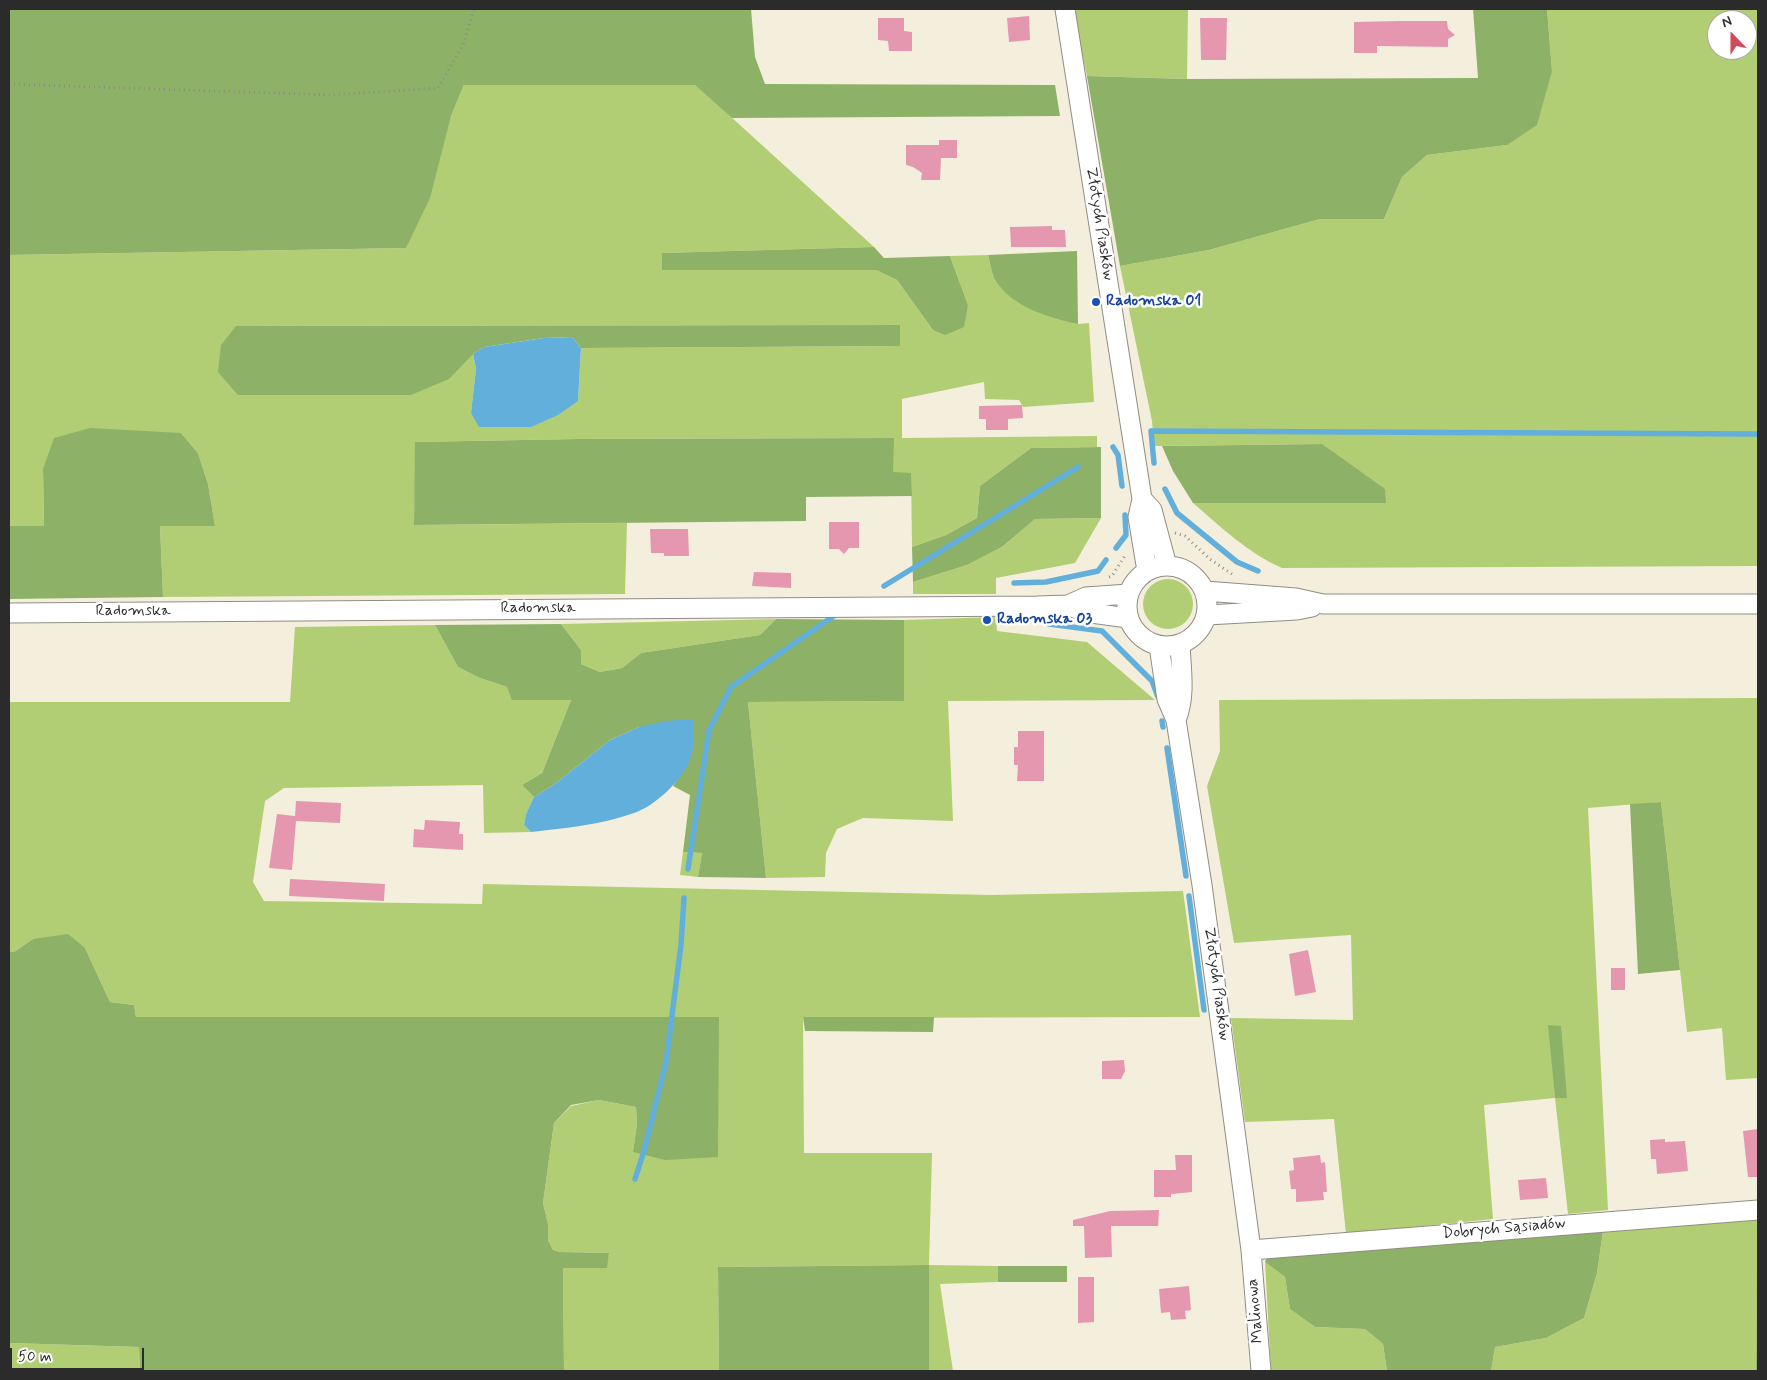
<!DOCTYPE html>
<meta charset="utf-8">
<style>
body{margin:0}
#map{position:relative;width:1767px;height:1380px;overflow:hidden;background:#f4efdd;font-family:Mynerve,sans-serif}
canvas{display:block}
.frame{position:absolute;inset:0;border:10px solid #2b2b2b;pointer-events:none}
.north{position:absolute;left:1707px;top:10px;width:50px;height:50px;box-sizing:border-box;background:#fff;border:1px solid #aaa;border-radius:50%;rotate:338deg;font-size:14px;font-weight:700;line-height:20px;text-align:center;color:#2b2b2b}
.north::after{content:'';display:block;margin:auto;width:18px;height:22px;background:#d1495b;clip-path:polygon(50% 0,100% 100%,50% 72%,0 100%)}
.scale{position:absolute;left:10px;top:1348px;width:134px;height:22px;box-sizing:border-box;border:2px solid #2b2b2b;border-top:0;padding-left:6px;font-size:15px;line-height:18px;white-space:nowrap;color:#2b2b2b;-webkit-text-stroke:4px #fff;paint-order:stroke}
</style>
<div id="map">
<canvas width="1767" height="1380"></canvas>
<div class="frame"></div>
<div class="north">N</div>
<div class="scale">50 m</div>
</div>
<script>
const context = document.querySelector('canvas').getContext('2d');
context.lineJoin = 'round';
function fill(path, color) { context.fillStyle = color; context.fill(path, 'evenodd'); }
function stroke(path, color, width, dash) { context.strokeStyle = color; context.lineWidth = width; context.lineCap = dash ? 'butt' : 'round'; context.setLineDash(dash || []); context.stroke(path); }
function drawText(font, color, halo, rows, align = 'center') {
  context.font = font + ' Mynerve,sans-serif'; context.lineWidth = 5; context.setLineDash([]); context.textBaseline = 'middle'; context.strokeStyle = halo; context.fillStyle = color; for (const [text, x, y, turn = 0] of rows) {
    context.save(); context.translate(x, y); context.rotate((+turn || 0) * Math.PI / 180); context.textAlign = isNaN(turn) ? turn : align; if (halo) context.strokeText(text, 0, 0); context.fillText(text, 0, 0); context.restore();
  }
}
fill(new Path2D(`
 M1077,9H1188L1187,79L1087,76L1075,22V12Z
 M1547,9H1758V566L1282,568C1248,553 1221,527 1193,503H1386L1322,444L1154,446L1152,421L1120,266L1209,250L1320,219H1384L1402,177L1427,155L1507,145L1552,71ZM1717,20H1747V50H1717Z
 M464,85H696L874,247L662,253V269L876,270L897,280L933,330L968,305L950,256L988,255L993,276L1078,324L1089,323L1094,402L1023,407L1019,400L985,399L984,382L902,399V438L1097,436V447L1031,448L980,486L977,518L946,535L912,547L911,473H893V438L578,439L416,442L414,525L627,523L625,594L163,597L160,526H215L208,484L198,453L181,433L43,469L44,526H9V255L406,248L451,116ZM900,325V346L581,348L578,401L471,413L476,369L473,354L236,326Z
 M1101,518L1075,563L996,578V594H913V582L967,565L1002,547L1035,519Z
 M1143 604a25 25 0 1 1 50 0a25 25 0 1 1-50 0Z
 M996,617L997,631L1087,642L1155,700L948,701L953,821L863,818L837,829L826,853L825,877L766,878L748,702L904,701V620Z
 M776,619L760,635L641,653L622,668L600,672L581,664V650L561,624Z
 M435,625L458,667L480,678L507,687L571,700L542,773L522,785L534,797L526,814L524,825L531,832L484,833L483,785L284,788L265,801L253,882L264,901L482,904L483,884L991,895L1183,891L1200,1017L803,1018L804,1153H932L929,1265L998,1266V1282L940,1284L953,1371H929V1265L718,1267L719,1371H564L563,1268H606L609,1253L560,1252L553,1250L548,1240V1224L543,1203L554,1123L571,1106L599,1100L636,1107L637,1124L633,1152L681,1017H136L134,1005L110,1002L85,948L33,939L14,952H9V702H290L295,627Z
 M1758,698V1078L1726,1080L1722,1028L1687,1032L1661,802L1588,808L1608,1210L1568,1214L1555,1098L1484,1105L1493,1219L1346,1234L1334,1119L1245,1122L1231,1018L1353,1020L1351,935L1234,943L1207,786L1220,751L1219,700ZM1549,1025L1567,1097V1098L1555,1097Z
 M683,852L702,853L698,877L680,875Z
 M1758,1218L1756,1371H1491L1495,1347L1546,1338L1584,1318L1597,1273L1603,1231Z
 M1265,1262L1285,1277L1290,1309L1315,1327L1365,1329L1383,1344L1387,1371H1271Z
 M9,1343L139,1347L140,1371H9Z`), '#b2ce74');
fill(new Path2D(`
 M9,9H751L755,57L765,84L1055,85L1060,116L732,118L695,85H464L451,116L430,198L406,248L9,255Z
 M1473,9H1547L1552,71L1537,125L1507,145L1427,155L1402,177L1384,219H1320L1209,250L1120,266L1087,76L1187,79L1478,78Z
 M874,247L884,258L950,256L968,305L964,327L945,335L933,330L897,280L876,270H662V253Z
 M1077,251L1078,324C1047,317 1011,307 994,278C991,271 990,262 988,255Z
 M900,325V346L581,348L572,337L544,338L484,347L473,354L449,379L411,395H238L218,372L221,345L236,326Z
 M90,428L181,433L198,453L208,484L215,526H160L163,597L9,599V526H44L43,469L54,438Z
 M894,438L893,472L911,473L912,496L806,497V521L414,525L415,442L578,439Z
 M1322,444L1385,489L1386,503H1193L1173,471L1162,446Z
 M1101,447V518L1035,519L1002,547L967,565L913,582L912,547L946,535L977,518L980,486L1031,448Z
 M776,619L904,620V701L748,702L766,878L698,877L702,853L683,852L690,795L673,786L689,761L639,727L610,740L555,784L534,797L522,785L542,773L571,700H512L507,687L480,678L458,667L435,625L561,624L581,650V664L600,672L622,668L641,653L760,635Z
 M1661,802L1680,970L1638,974L1630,804Z
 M68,934L85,948L110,1002L134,1005L136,1017H719L718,1157L665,1160L633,1152L637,1124L636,1107L599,1100L571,1105L554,1123L543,1203L548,1224V1240L553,1250L560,1252L609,1253L607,1268H563L564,1371H140L139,1347L9,1343V952H14L33,939Z
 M803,1017H934L933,1032L805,1031Z
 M1548,1025L1561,1026L1567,1098H1555Z
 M1603,1231L1597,1273L1584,1318L1546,1338L1495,1347L1491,1371H1387L1383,1344L1365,1329L1315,1327L1290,1309L1285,1277L1265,1262L1267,1257Z
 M929,1265V1371H719L718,1267Z
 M998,1266H1067V1282H998Z
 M1757,1270H1758V1371H1756Z`), '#8db166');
fill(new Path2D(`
 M572,337L581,348L578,401L558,415L531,427H479L471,413L476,369L473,354L484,347L544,338Z
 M693,719C694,733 695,749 689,762C680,782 655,806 634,813C601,825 565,828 531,832L524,825L526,814L534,797L555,784L610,740L639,727L665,721Z`), '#62afdb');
stroke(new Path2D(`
 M1113,447L1118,455L1122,486
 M1154,463L1151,431L1758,434
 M1165,489L1177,513L1237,562L1258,571
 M1116,548L1126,535L1125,515
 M1014,583L1046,582L1098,571L1106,560
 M884,586L1078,467
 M1011,619L1027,622
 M1049,624L1102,631L1152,681L1158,697
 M1162,721L1163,727
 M1167,748L1186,876
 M688,869L709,730L731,687L835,615
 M1189,896L1204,1010
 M635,1179L644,1151L666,1062L681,945L684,898`), '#62afdb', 5.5);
fill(new Path2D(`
 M1029,16L1030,40L1009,42L1007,18Z
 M878,18H904V31L912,32V51H889L888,41L878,40Z
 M1200,18H1227L1226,60H1201Z
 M1399,21H1447L1448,29L1455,35L1448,39V47L1377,46V53H1354V22Z
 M939,140H957V158H941L940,180H921L922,173L913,167L906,165V145H939Z
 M1052,226V230H1065L1066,247H1011L1010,227Z
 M1022,405L1023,418L1008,419V430H986V419H979V406Z
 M829,522H859V548H849L844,554L839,549H829Z
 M650,529H688L689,556H664V553H651Z
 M754,572L791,573V588L752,586Z
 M1018,731H1044V781H1017L1018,765H1014V747H1018Z
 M296,801L341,803L340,823L296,821L292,870L269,868L277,814L295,816Z
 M425,820L460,822L459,834H463V850L413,847L414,829L424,830Z
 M290,879L385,884L384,901L289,896Z
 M1308,950L1316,992L1295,996L1289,954Z
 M1611,968H1625V990H1611Z
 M1124,1060L1125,1071L1121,1079H1102V1061Z
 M1758,1129V1177H1748L1743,1131Z
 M1665,1139V1142L1685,1141L1688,1171L1657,1174L1656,1159H1651L1650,1140Z
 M1175,1155H1192V1192L1171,1194V1197H1154V1170H1176Z
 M1320,1155L1321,1163L1325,1162L1327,1192H1323L1324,1200L1296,1202V1189H1291L1289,1171L1294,1170L1293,1158Z
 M1546,1178L1548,1198L1520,1200L1518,1180Z
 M1159,1210L1158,1226H1111L1112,1257L1085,1258L1084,1226H1073V1220L1110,1211Z
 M1078,1277H1094V1322L1078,1323Z
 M1189,1286L1191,1310L1185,1311L1186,1319L1171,1320L1170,1312L1161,1313L1159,1289Z`), '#e697b0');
const minor = new Path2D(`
 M1065,9L1142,499L1138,517L1147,571
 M1142,499L1152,510L1167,566
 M1127 606a40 40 0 1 1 80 0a40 40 0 1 1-80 0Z
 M1205,591L1296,598L1323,604H1758
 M1068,605L1084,612L1128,618
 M9,613L1037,606L1068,605L1086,597L1129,594
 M1207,615L1297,610L1312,607
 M1159,646L1167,699L1176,720L1202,885L1251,1250L1261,1371
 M1176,720C1186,696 1181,669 1180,644
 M1251,1250L1758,1210`);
stroke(minor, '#908d84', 21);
stroke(new Path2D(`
 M9,84L330,95L438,88L463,45L474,9
 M1175,533L1185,536L1211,560L1232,574
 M1109,577L1112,576L1126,554`), '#908d84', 3, [1, 4]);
stroke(minor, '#fff', 19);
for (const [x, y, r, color] of [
 [1096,302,5,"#1a4fb4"],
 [987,620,5,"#1a4fb4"]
]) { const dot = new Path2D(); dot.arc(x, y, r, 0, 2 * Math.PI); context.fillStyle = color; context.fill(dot); stroke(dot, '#fff', 2); }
drawText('16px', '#2b2b2b', '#fff', [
 ["Złotych Piasków",1099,224,81],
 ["Radomska",538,609],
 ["Radomska",133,612],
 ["Złotych Piasków",1216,984,82],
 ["Dobrych Sąsiadów",1504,1229,-5],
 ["Malinowa",1256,1311,-95]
]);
drawText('bold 16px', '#164399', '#fff', [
 ["Radomska 01",1106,302],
 ["Radomska 03",997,620]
], 'left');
</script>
